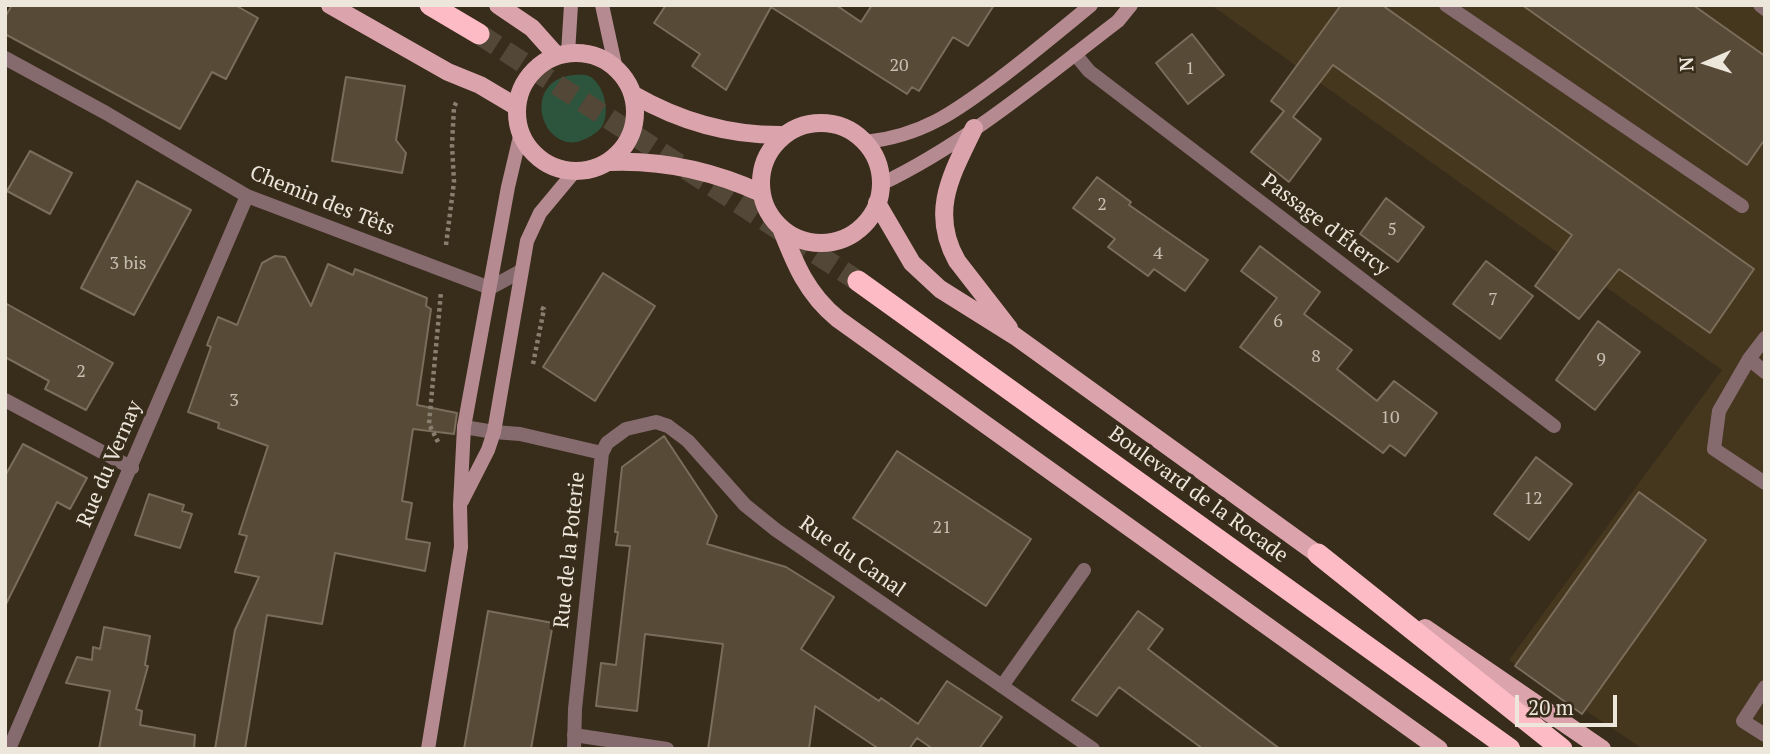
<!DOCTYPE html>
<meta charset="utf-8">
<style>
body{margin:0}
#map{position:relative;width:1770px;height:754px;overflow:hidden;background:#382c1b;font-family:"PT Serif",serif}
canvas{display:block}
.frame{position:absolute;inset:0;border:7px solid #ede6db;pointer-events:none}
.north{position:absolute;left:1672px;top:28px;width:70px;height:70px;-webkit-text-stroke:5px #382c1b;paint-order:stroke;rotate:267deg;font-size:19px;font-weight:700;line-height:28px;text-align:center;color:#ede6db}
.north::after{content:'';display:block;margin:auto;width:24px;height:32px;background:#ede6db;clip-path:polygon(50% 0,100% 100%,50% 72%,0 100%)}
.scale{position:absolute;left:1515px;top:695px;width:102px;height:32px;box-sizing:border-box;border:4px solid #ede6db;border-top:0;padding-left:9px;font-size:21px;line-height:24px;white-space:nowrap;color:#ede6db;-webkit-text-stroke:5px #382c1b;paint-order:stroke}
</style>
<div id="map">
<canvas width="1770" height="754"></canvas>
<div class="frame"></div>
<div class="north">N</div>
<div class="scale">20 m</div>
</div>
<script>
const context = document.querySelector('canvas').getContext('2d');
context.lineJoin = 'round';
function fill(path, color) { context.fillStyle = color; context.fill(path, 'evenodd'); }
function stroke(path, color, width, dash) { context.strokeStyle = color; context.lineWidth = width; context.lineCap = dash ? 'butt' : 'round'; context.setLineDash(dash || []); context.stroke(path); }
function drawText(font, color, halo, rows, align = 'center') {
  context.font = font + ' "PT Serif",serif'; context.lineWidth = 7; context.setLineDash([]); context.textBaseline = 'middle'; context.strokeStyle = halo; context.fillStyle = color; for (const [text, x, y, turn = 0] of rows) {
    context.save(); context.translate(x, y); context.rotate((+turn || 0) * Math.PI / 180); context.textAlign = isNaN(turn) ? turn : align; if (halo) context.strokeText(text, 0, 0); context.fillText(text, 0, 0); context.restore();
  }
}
fill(new Path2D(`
 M1211,5H1765V749H1643L1509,660L1722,370Z`), '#45361e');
fill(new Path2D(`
 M573,75C577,75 585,74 589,76C605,84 611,115 601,128C596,134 585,140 577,142C540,148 522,81 573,75Z`), '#2d543c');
const building = new Path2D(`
 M12,5H235L258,18L226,79L212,72L180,129L5,34V17Z
 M666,5H836L861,22L872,5H994L968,46L953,37L919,91L912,87L907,94L771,7L726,90L692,66L700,54L654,23Z
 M1341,5H1382L1754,269L1710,333L1619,269L1579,319L1535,286L1572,235L1333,65L1293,117L1321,139L1289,182L1251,152L1284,111L1271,101Z
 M1522,5H1693L1765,56V139L1747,165Z
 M1192,34L1224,75L1188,104L1156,63Z
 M346,77L405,86L396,140L406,153L402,173L332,161Z
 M30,151L72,173L50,214L7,191Z
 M1097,177L1131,202L1129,205L1208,260L1185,291L1154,269L1148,276L1108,247L1115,239L1073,208Z
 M137,181L191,210L134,315L81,288Z
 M1386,198L1424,227L1398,262L1360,234Z
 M1260,246L1320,292L1304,314L1352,350L1337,369L1377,401L1394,381L1437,413L1405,456L1390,445L1383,453L1240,347L1277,298L1241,271Z
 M275,256L285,257L311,306L328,264L353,275L355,269L427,298L426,306L431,309L417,405L457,413L454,434L413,429L402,501L412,503L406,539L430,543L425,571L335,553L322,624L267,615L245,749H215L235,630L259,577L235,572L247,536L239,534L268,446L218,428L219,423L188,412L211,347L207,345L218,317L237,325L262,263Z
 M1486,261L1533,296L1500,339L1453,304Z
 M603,273L655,306L595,401L543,367Z
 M5,303L113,363L86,410L45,389L49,381L5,357Z
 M1598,321L1640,352L1595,410L1556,380Z
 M664,436L717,516L707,544L786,567L834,597L801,649L879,701L881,698L918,724L947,681L1002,717L979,749H933L917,738L909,749H879L815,706L809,749H708L723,644L645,634L637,711L596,706L601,663L616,665L630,546L616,545L618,532H615L622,467Z
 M23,444L87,478L70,509L57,502L5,606V476Z
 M897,451L1031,539L986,606L853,518Z
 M1536,457L1572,484L1529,540L1494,514Z
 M1639,492L1706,540L1582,714L1515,666Z
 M149,494L184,505L182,511L192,514L180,548L135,535Z
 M488,611L553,623L531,749H464Z
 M1138,611L1163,629L1148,649L1280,749H1203L1119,687L1097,716L1072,700Z
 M104,627L150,636L145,665L148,666L136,709L142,711L140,725L195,735L194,749H99L110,691L66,683L77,657L92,660L93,647L100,649Z`);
fill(building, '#574b38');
stroke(building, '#7a6d5a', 2);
stroke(new Path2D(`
 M479,34L858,281`), '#534838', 21, [21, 10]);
stroke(new Path2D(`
 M446,245L454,182L452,145L454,107L457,101
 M533,364L544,309L539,307
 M438,442L429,424L441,292`), '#897f71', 4.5, [3.5, 3.5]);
stroke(new Path2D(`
 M1446,5L1742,206
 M1760,5L1765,9
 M1765,338L1749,359L1719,411L1714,449L1765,483
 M1749,359L1765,372
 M1002,686L1084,570
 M1765,687L1743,721L1765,735
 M574,735L667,749`), '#856a6e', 14);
stroke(new Path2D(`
 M1075,54L1089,71L1554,426
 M5,58L106,113L247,196L490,288L521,271
 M5,400L132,468
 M464,427L494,432L520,434L602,453
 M9,749L247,196
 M574,749L575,709L602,453L607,443L626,429L656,422L668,426L688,441L745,505L776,530L1093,749`), '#856a6e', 14);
stroke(new Path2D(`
 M602,5L616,69
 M568,53L571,5
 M865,142C924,136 957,110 1003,76C1033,53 1062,29 1091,5
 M881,184C967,143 1042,79 1118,21L1131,5
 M462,501L488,450L494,432L527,241L540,213L575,171
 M428,749L461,547L460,505L464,427L508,187L521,132`), '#b58b91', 14);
stroke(new Path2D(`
 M330,5L448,72L480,85L517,107
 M498,5L532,28L557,56
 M517 112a59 59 0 1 1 118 0a59 59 0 1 1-118 0Z
 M634,95C681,122 730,136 785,135
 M761 183a60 60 0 1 1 120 0a60 60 0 1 1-120 0Z
 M974,128C952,174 929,211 957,261L1009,328
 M610,162C663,160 713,171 761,193
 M877,203L912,263L940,289L1015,336L1327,561
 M781,228C795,264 807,294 838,319L1439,749
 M1425,628L1602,749`), '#dba4ac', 18);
stroke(new Path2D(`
 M430,5L479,34
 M858,281L1510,749
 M1318,554L1562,749`), '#fdbbc5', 21);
drawText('18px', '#c8bfb2', null, [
 ["20",899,66],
 ["1",1190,69],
 ["2",1102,205],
 ["5",1392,230],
 ["4",1158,254],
 ["3 bis",128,264],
 ["7",1493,300],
 ["6",1278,322],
 ["8",1316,357],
 ["9",1601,360],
 ["2",81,372],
 ["3",234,401],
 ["10",1390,418],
 ["12",1533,499],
 ["21",942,528]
]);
drawText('21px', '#ede6db', '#382c1b', [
 ["Chemin des Têts",322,201,22],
 ["Passage d'Étercy",1325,225,37],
 ["Rue du Vernay",110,464,-67],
 ["Boulevard de la Rocade",1198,495,36],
 ["Rue de la Poterie",570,550,-84],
 ["Rue du Canal",852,557,35]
]);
</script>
